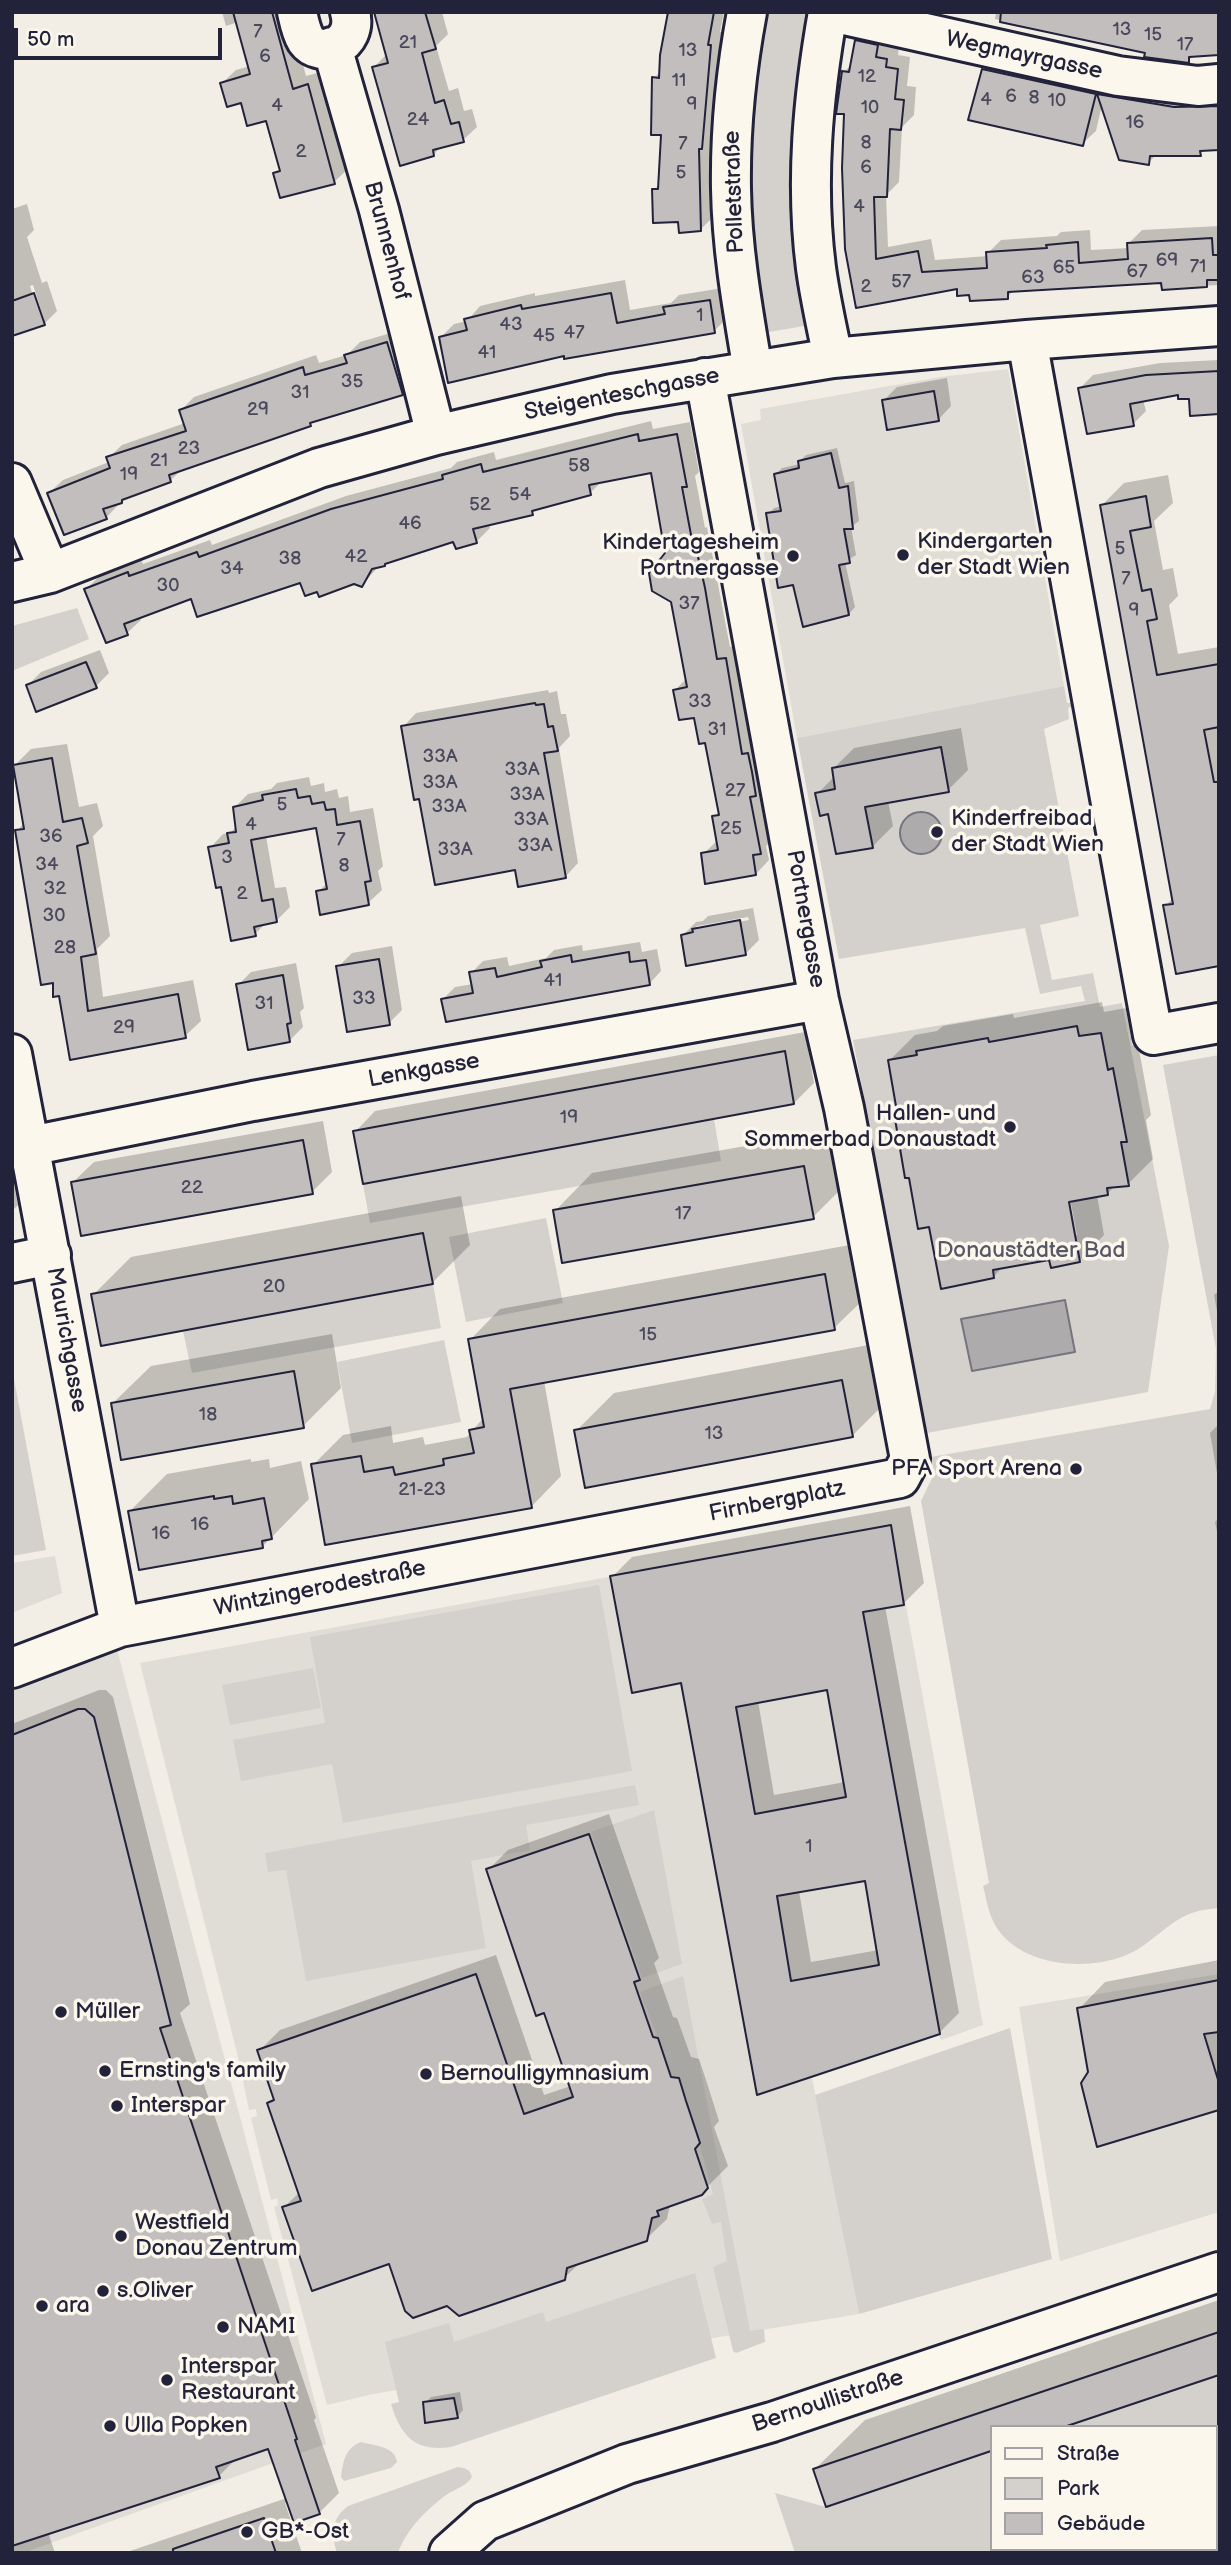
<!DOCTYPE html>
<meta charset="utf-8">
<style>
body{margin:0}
#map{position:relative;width:1231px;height:2565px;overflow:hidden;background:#f2eee5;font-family:"Balsamiq Sans",sans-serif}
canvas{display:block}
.frame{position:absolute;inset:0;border:14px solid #22223b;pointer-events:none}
.legend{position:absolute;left:990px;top:2425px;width:228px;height:126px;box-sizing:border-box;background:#fbf7ec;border:2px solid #a4a2a5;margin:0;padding:9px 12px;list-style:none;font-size:21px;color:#22223b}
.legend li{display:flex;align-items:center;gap:14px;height:35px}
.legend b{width:35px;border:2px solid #a4a2a5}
.scale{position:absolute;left:14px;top:28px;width:208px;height:32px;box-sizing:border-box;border:4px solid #22223b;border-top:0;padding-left:9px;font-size:21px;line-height:24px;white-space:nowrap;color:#22223b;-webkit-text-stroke:5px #fbf7ec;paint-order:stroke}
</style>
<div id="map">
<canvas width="1231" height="2565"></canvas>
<div class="frame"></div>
<ul class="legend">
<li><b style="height:9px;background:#fbf7ec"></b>Straße</li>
<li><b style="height:19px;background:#d4d1cc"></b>Park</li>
<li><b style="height:19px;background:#c2bebe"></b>Gebäude</li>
</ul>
<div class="scale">50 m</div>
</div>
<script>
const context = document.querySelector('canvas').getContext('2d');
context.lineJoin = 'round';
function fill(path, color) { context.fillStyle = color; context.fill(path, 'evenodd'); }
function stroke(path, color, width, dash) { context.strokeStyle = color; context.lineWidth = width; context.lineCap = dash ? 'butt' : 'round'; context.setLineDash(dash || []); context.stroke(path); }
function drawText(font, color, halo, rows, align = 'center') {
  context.font = font + ' "Balsamiq Sans",sans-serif'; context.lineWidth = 7; context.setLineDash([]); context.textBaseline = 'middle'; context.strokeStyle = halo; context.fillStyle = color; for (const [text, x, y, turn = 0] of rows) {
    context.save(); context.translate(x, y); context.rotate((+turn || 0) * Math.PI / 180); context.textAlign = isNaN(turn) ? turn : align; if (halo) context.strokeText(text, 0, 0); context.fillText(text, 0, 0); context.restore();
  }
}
fill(new Path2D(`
 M1008,369L1064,686L797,738L741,424L761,420L760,409L940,377Z
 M891,1524L983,2025L941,2040L939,2035L812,2078L859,2314L373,2394L327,2405L274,2207L278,2205L277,2198L271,2200L251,2118L257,2116L256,2109L249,2110L238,2057L140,1663L848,1533L850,1539L874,1535L873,1528Z
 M55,1556L62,1593L12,1613V1563Z
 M114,1638L326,2444L23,2553H12V1672Z
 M1219,1974V2212L1060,2261L1019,2007Z`), '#e0dcd6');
fill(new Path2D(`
 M756,12H818L816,324L757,334L742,134Z
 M77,608L89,639L12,671V626Z
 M1064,686L1067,703H1071V707L1068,708L1069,719L1044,729L1079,916L1040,925L1052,980L1093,973L1100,1007L1122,1003L1169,1246L1148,1392L927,1433L853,1040L1085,1001L1081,986L1040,994L1025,928L839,959L797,738Z
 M1219,1055V1908C1210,1909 1200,1910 1192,1913C1168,1921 1149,1947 1124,1956C1085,1971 1025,1966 999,1931C989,1918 987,1901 983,1886L989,1883L921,1501L934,1474L931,1457L1210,1409L1215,1392L1216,1349L1163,1065Z
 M714,1119L721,1161L370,1223L363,1184Z
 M546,1218L563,1303L466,1322L449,1237Z
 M433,1284L441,1328L192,1373L183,1331Z
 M444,1340L461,1422L352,1443L337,1362Z
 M12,1368L46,1550L12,1556Z
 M599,1585L632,1771L343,1823L332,1764L241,1781L233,1740L325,1723L310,1637Z
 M313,1668L321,1708L230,1725L222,1685Z
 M635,1785L639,1805L526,1825L530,1850L471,1861L486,1948L306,1981L286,1870L268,1872L265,1853Z
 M654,1810L682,1964L642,1978L591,1832Z
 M683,1976L750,2331L764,2329L765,2342L736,2353L733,2351L713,2267L727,2261L721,2222L712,2224L702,2199L713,2194L693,2120L683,2117L681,2109L687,2101L680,2078L672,2075L662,2077L659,2070L667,2061L640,1992Z
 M1010,2028L1052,2259L859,2314L815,2095Z
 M695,2273L716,2358L451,2447C415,2452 401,2436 391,2404L399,2402L385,2342L449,2323L454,2342L543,2312L546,2322Z
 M1219,2375V2553H1202L1201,2549H1215V2427H1064Z
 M361,2442C375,2446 395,2446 397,2462L391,2468L344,2481L341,2477C343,2462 345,2448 361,2442Z
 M991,2451V2549H1153L1154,2553H795L775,2493L826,2507Z
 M458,2467C465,2468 470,2469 472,2477C466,2486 458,2488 449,2493C428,2508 407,2528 398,2553H337C331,2533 331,2519 348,2506Z`), '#d4d1cc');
const water = new Path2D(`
 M900 833a21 21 0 1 1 42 0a21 21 0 1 1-42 0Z
 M1065,1300L1075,1352L972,1371L961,1319Z`);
fill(water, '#aeabad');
stroke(water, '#76747f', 2);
fill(new Path2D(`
 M222,12H289L306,76L321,72L348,169L334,182L275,173L281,168L267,119L242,101L222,83L236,70L250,66L238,22L226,26Z
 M376,12H442L448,34L436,46L449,91L458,88L464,111L472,109L477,127L463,140L442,146L433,155L374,67L387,54Z
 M669,12H724L720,32H723L715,134L712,137L714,216L700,230L680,220L654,190L660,184L662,133L654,78L661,71Z
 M996,12H1219L1194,55L1188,61L995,19Z
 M870,28L899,46L898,55L910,57L907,86L916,87L914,115L902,127L899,182L886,195L888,247L931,239L935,260L988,256V253L1001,240L1057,236L1061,232L1090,230L1091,250L1129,248V243L1142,230L1219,226V285L1163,288V281L1014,290L1007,297L971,293L959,287L858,306L844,72L852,64L857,41Z
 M997,56L1219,94V148L1205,149L1200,154H1157L1148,163L1102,105L1096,131L1082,144L984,70Z
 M27,204L34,230L27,237L42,283L47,281L57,311L44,324L12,335V209ZM33,285L44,319H40L30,286Z
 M625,280L630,310L671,303L679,295L723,288L727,318L714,331L441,337L454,324L467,321L480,306L535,293V296Z
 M401,330L416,380L402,393L315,420L310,424L183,468L170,481L118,502L119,504L106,518L49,493L63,480L109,462L108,458L122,445L185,423L181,410L194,397L316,355L319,363L347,355L360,342Z
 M1219,360V413L1179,393L1143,400L1146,411L1133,424L1080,388L1093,375L1160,363Z
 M947,378L951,406L938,420L884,400L897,387Z
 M651,421L653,429L690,422L699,472L695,476L705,528L707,527L730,647L739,645L773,839L766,846L769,860L756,874L703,854L718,840L714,817L720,811L706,741L695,716L675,690L687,678L652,471L603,480L590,493L537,508L532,513L489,524L490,528L476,542L455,540L379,566L362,585L354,582L318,589L301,580L192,597L139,616L141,620L127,633L107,641L86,589L100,576L141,560L143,564L210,540L212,545L346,496L451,468L457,462L494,452L496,460Z
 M837,448L845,483L854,481L859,521L851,527L856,555L845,562L855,607L849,614L795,583L768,514L774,508L782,506L776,474L782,468L800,464V461L806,455Z
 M1168,475L1173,503L1154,521L1163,570L1173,568L1178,596L1169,605L1178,654L1219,647V965L1165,906L1174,897L1102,505L1124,483Z
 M100,650L109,673L96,686L28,685L41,672Z
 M548,690L549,693L557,691L561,714H566L570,736L559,748L578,863L565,877L516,868L421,797L403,727L416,713Z
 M961,728L968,770L948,790L888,801L893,826L873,846L830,812L817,794L835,776L833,769L854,748Z
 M67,744L79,807L97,803L103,826L93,836L110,936L97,949L103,997L193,980L201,1021L185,1036L72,1058L60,994L54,981L17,831L24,823L15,765L31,749Z
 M309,777L311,786L324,783L325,792L337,789L339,798L348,796L350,812L373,808L383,866L378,871L382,890L368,903L318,892L328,882L317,826L266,836L275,888L286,887L290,907L276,921L267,922L255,934L223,885L210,848L223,834L230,833L237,826L235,807L248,794L271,789L277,783Z
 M753,908L759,940L745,954L683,935L696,922L703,921L708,916ZM748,917L749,920L692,931L697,926Z
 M640,942L642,952L657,949L661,971L650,983L443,999L455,987L473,984L471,973L483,961L507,957L509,966L546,958L554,950L582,945L583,951Z
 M392,946L402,1010L389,1023L338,967L352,953Z
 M296,963L304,1008L300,1012L303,1027L289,1041L238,985L251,972Z
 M1102,1002L1104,1012L1126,1008L1132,1045L1138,1044L1151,1115L1146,1120L1153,1159L1128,1184L1115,1186L1107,1194L1097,1195L1104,1235L1079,1261L1051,1258L1004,1266L993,1277L930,1225L899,1110L890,1060L915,1035L937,1031L943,1026L1013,1014L1014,1018ZM1069,1193L1077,1235H1073L1065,1194Z
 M805,1032L814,1083L794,1103L355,1132L375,1111Z
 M323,1121L332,1172L312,1192L73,1182L94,1162Z
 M842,1129L851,1179L813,1217L555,1211L592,1173Z
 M12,1174L18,1205L12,1211Z
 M461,1196L470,1245L432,1283L93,1295L131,1257Z
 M855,1244L865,1298L834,1328L544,1381L561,1476L531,1507L313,1465L343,1435L391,1426L393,1443L423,1437L425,1445L467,1437L484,1417L470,1340L500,1309Z
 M1219,1291V1322L1214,1295Z
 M332,1334L341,1388L303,1426L113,1403L151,1366Z
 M879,1343L890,1398L852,1436L576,1431L614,1393Z
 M1219,1424V1485L1210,1433Z
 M251,1459V1462L269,1459L270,1468L301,1461L309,1499L262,1547L130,1511L167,1474Z
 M910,1506L924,1583L904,1603L885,1606L959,2013L939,2033L759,2093L683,1681L612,1577L632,1557ZM829,1688L845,1782L774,1795L758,1701ZM866,1879L879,1950L811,1962L799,1891Z
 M1219,1518V1541L1215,1522Z
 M99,1690H106L113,1697L190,2004L180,2013L316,2418L314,2420L339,2493L319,2513L288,2502L285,2503L302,2553H124L287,2498L269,2447L238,2457L219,2476L48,2532L55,2553H12V1724Z
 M609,1814L659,1958L654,1963L673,2017L677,2018L691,2057L699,2059L706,2080L719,2121L714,2127L728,2166L701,2193L670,2204L667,2219L646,2239L581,2262L564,2278L390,2262L284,2207L300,2192L269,2103L275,2097L259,2051L280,2030L496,1955L544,2095L571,2086L545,2011L488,1870L508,1850Z
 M1219,1960V2108L1089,2072L1079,2009L1105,1982Z
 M1219,2300V2373L991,2427V2449L827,2505L815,2469L865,2420Z
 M460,2392L463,2410L457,2417L425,2403L431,2397Z
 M1219,2467V2553H1156L1155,2549H1215V2468Z`), '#0003');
const building = new Path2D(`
 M233,12H272L293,89L308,84L335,184L280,198L273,173L280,171L266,121L247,126L241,103L227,107L220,83L250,74Z
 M374,12H425L436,49L422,53L435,103L444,100L451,124L459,122L464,142L433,150L434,156L400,166L372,67L388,63Z
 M668,12H714L708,45H711L702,149H699L701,231L679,233L678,222L653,223L652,189H658L661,135H651L652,77L659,78L660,55Z
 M1001,12H1219V55L1189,57V63L1144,57L1145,53L1000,22Z
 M855,40L878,45L876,57L887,59L886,67L898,69L895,99L904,100L901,130L890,129L887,197H874L876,259L918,251L922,272L987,268L986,252L1047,248L1046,245L1078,242L1079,263L1128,259L1127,243L1212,238L1213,255H1219V280H1207V287L1162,290L1161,283L1008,292V299L970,301L969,295L957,296V289L856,308L845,249L842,168L844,114H836L842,71L849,72Z
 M982,69L1096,94L1083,146L968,120Z
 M1097,94L1174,107L1219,106V150L1200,151L1201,156H1150L1149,165L1119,160Z
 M34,293L45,325L12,336V301Z
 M611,293L617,323L665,314L663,307L710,300L715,333L564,359V356L448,383L439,337L467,330L464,319L521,305L522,309Z
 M387,342L403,395L310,423L311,426L169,475L171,482L122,500V503L103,509L107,519L64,535L47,493L110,468L106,457L186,431L179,410L303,367L305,375L347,363L344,355Z
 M1219,371V414L1190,416L1189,399H1178V395L1130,404L1134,426L1087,434L1078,388L1146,375Z
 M934,391L939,421L887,430L882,400Z
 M638,434L639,441L677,434L687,487H682L692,540L694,539L705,588L717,659L726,658L742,754L748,753L752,772L756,796L750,797L761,854L753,855L756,875L705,884L701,853L718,850L712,816L719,815L705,743L699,744L694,718L679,720L673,690L687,687L671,602L652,591L649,573L665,553L651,473L589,485L591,495L532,511L533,515L473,529L477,543L456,549L453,542L385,564V566L372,569L362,587L354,584L319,597L317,592L305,596L300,583L197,617L191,599L124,624L128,635L106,643L84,589L128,572L129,576L197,552L199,557L331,509L443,479L442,475L481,464L483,472Z
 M831,453L839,488L848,486L853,529H844L850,563L839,565L849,615L803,627L793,585L778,588L766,513L781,511L774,474L799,468L798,461Z
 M1146,496L1151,527L1130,531L1142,591L1151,589L1157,619L1147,621L1157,675L1219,664V727L1204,730L1214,782H1219V966L1176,974L1163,905L1173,904L1100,505Z
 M86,662L97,688L36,712L26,685Z
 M535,703L536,705L544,704L548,727L553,726L558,751L544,753L566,878L518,887L515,870L435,885L419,799L414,800L401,726Z
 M941,747L949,792L865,807L873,848L836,854L828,814L820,816L815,793L835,789L832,768Z
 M52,758L63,822L82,818L88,843L77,846L96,954L81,957L88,1011L178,994L186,1038L70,1060L59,996L53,997V983L41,985L15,830L24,829L13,765Z
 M296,789L298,798L310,796L312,804L324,802L326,810L335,809L337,825L360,821L371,881L365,882L369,905L320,915L316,891L327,889L316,828L251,840L262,901L273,899L277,922L254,927L256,936L231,941L221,887L216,888L208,847L229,843L227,833L236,832L233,807L263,800L262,795Z
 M740,920L746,955L686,966L681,935L693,932L692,929Z
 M629,952L630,962L646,960L650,985L446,1022L441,999L473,993L469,972L495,968L497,977L542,967L540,961L571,955L572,962Z
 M379,959L390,1025L347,1032L336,966Z
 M283,975L291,1023L287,1024L290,1042L248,1050L236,984Z
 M1077,1026L1079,1036L1101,1033L1108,1070L1113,1068L1127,1142H1121L1129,1186L1107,1188L1108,1195L1069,1202L1080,1262L1051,1268L1049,1260L993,1270L994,1278L941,1289L929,1227L918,1229L909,1178H905L894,1113L897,1112L888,1060L917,1055L916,1051L988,1038L989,1042Z
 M785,1051L794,1104L363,1184L353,1131Z
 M303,1140L313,1194L81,1236L71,1182Z
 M804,1166L814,1219L562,1263L553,1210Z
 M423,1233L433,1284L101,1346L91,1294Z
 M825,1274L835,1330L510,1389L532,1508L325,1545L311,1464L361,1456L364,1472L393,1467L395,1475L444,1465L443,1459L474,1453L469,1430L484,1427L468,1339Z
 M294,1371L304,1428L121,1460L111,1403Z
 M842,1380L853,1437L585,1488L574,1430Z
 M214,1496V1499L232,1496L233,1504L264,1498L272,1539L262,1541L263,1548L139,1570L128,1511Z
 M891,1525L904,1605L863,1612L940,2034L757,2095L681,1683L632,1693L610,1576ZM827,1690L846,1797L755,1814L736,1707ZM865,1881L879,1965L791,1981L777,1896Z
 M78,1709H85L94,1717L171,2025L160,2028L297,2439L295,2440L320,2514L294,2523L268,2449L216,2467L220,2478L12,2546V1735Z
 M589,1834L640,1980L634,1982L653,2037L658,2038L671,2077L679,2078L686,2101L700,2143L695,2149L708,2188L702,2195L657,2211L659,2216L652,2218L647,2241L567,2268L565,2280L459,2316L447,2306L413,2318L405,2311L389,2264L312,2291L282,2207L301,2201L267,2103L274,2100L257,2050L476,1974L524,2114L573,2097L544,2013L536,2016L486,1869Z
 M1219,1980V2032L1204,2034L1219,2083V2110L1097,2147L1081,2083L1088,2072L1077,2008Z
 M1219,2332V2375L1064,2427H991V2451L826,2507L813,2469Z
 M454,2398L458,2418L425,2423L423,2402Z
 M264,2518L276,2553H173V2549Z`);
fill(building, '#c2bebe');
stroke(building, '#22223b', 2);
const minor = new Path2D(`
 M297,12C299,21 301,32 306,40C320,60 359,45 350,12
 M747,12C736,71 730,130 731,189C732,250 743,311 753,371
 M828,12C813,97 805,182 816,268C820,298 827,328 833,358
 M831,12L1118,76L1198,86L1219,84
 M332,47L379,210L436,435
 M1027,340L1153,1035L1219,1023
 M12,483L50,573
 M12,582L50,573L319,468L436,435L612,394L833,358L1027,340L1219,326
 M12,1054L120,1627
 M30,1146L253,1101L819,1000
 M12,1263L51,1255
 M12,1668L120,1627L900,1478L910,1459L844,1108L819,1000L705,378
 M449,2553L485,2521L627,2464L772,2422L1219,2272`);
stroke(minor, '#22223b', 44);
stroke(minor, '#fbf7ec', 38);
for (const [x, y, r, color] of [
 [903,555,7,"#22223b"],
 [793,556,7,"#22223b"],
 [937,832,7,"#22223b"],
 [1010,1127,7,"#22223b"],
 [1076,1469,7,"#22223b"],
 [61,2012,7,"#22223b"],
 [105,2071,7,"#22223b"],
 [426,2074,7,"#22223b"],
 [117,2106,7,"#22223b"],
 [121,2236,7,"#22223b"],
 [103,2291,7,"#22223b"],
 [42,2306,7,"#22223b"],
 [223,2327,7,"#22223b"],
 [167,2380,7,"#22223b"],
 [110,2426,7,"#22223b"],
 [247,2532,7,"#22223b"]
]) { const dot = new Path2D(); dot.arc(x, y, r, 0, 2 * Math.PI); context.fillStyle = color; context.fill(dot); stroke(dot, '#fbf7ec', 2.5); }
drawText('19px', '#4a495c', null, [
 ["13",1122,30],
 ["7",258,32],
 ["15",1153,35],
 ["21",408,43],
 ["17",1185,45],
 ["13",688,51],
 ["6",265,57],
 ["12",867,77],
 ["11",679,81],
 ["6",1011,97],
 ["8",1034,98],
 ["4",986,100],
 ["10",1057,101],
 ["9",692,105],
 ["4",277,106],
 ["10",870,108],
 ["24",418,120],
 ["16",1135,123],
 ["8",866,143],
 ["7",683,144],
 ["2",301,152],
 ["6",866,168],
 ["5",681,173],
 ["4",859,207],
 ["69",1167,261],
 ["71",1198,267],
 ["65",1064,268],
 ["67",1137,272],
 ["63",1033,278],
 ["57",901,282],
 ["2",866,287],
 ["1",700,316],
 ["43",511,325],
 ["47",574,333],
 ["45",544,336],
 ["41",487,353],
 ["35",352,382],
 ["31",300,393],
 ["29",258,410],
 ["23",189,449],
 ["21",159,461],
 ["58",579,466],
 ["19",129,475],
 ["54",520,495],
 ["52",480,505],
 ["46",410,524],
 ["5",1120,549],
 ["42",356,557],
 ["38",290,559],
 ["34",232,569],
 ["7",1126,579],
 ["30",168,586],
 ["37",689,604],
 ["9",1134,611],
 ["33",700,702],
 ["31",717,730],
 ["33A",440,757],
 ["33A",522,770],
 ["33A",440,783],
 ["27",735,791],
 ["33A",527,795],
 ["5",282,805],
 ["33A",449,807],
 ["33A",531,820],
 ["4",251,825],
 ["25",731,829],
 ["36",51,837],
 ["7",341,840],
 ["33A",535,846],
 ["33A",455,850],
 ["3",227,858],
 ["34",47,865],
 ["8",344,866],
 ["32",55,889],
 ["2",242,894],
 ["30",54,916],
 ["28",65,948],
 ["41",553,981],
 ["33",364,999],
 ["31",264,1004],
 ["29",124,1028],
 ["19",569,1118],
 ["22",192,1188],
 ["17",683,1214],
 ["20",274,1287],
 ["15",648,1335],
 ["18",208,1415],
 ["13",714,1434],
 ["21-23",422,1490],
 ["16",200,1525],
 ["16",161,1534],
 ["1",809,1847]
]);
drawText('23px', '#22223b', '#fbf7ec', [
 ["Wegmayrgasse",1024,56,12],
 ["Polletstraße",735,192,-92],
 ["Brunnenhof",386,241,75],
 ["Steigenteschgasse",622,395,-11],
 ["Portnergasse",805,919,80],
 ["Lenkgasse",424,1071,-10],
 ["Maurichgasse",66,1340,80],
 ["Firnbergplatz",777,1502,-11],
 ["Wintzingerodestraße",320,1589,-11],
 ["Bernoullistraße",828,2402,-18]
]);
drawText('23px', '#22223b', '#fbf7ec', [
 ["Kindergarten",917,542],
 ["der Stadt Wien",917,568],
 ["Kindertagesheim",779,543,"right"],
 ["Portnergasse",779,569,"right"],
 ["Kinderfreibad",951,819],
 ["der Stadt Wien",951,845],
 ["Hallen- und",996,1114,"right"],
 ["Sommerbad Donaustadt",996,1140,"right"],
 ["PFA Sport Arena",1062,1469,"right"],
 ["Müller",75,2012],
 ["Ernsting's family",119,2071],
 ["Bernoulligymnasium",440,2074],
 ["Interspar",131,2106],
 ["Westfield",135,2223],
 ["Donau Zentrum",135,2249],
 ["s.Oliver",117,2291],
 ["ara",56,2306],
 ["NAMI",237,2327],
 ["Interspar",181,2367],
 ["Restaurant",181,2393],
 ["Ulla Popken",124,2426],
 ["GB*-Ost",261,2532]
], 'left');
drawText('23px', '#575766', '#fbf7ec', [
 ["Donaustädter Bad",1031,1251]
]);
</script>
